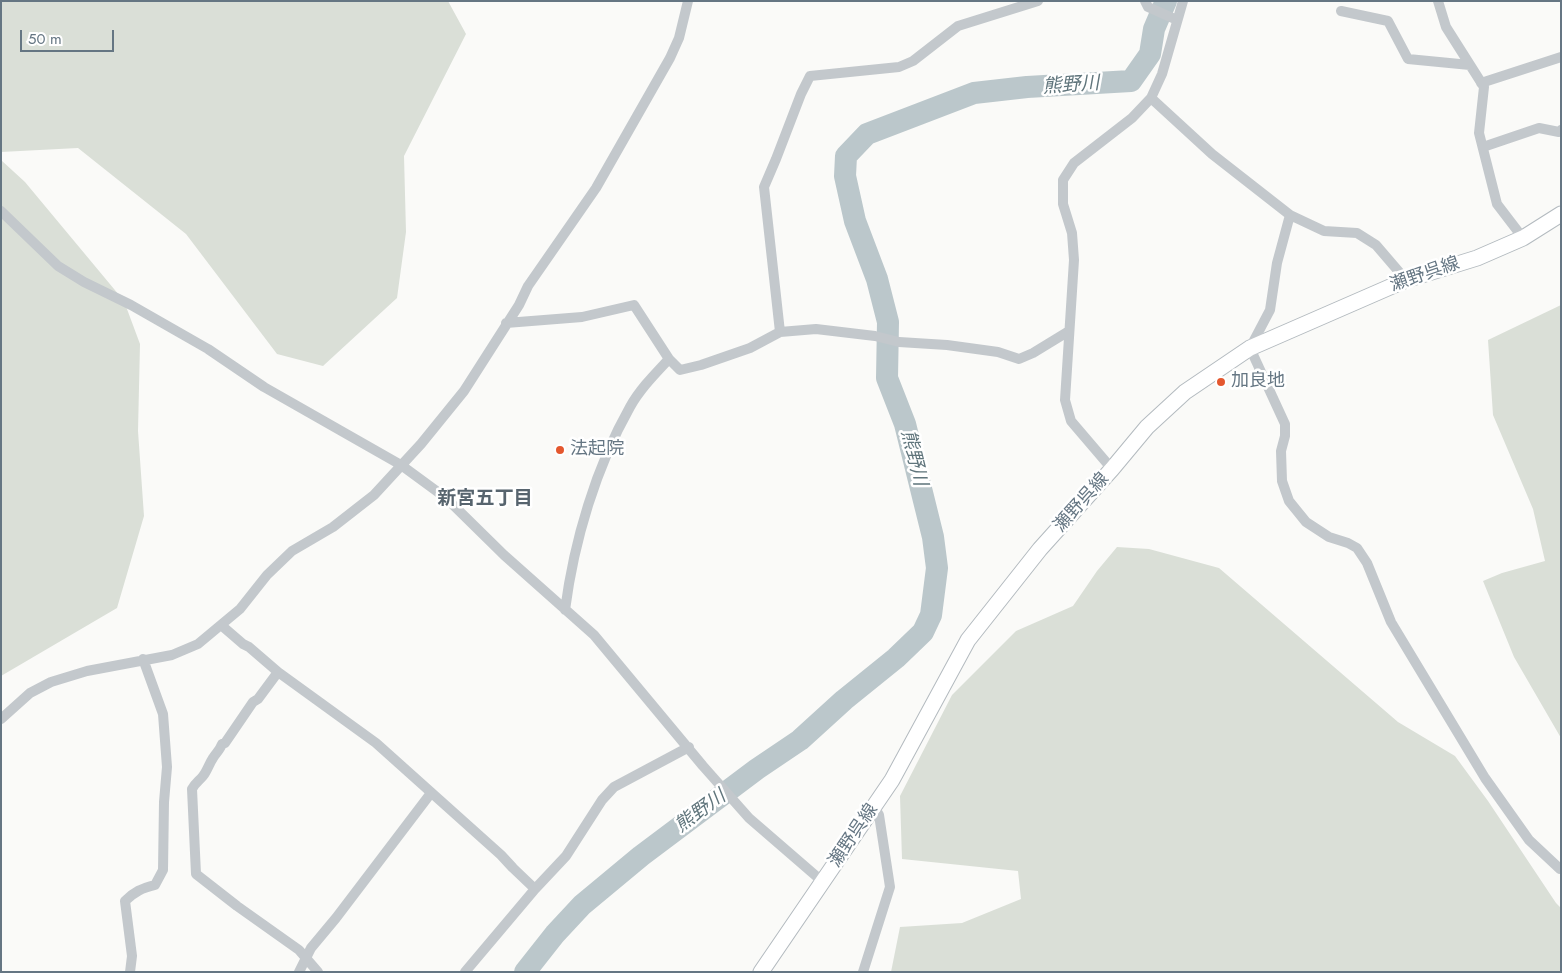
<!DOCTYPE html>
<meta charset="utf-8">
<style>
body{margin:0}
#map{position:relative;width:1562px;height:973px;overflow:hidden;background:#fafaf8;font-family:Jost,sans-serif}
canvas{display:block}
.frame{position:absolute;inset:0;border:2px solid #657683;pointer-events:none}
.scale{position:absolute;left:20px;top:30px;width:94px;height:22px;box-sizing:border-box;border:2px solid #657683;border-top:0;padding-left:6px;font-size:15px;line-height:18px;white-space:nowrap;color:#657683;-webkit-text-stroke:4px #fff;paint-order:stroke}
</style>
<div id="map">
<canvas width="1562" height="973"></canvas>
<div class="frame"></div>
<div class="scale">50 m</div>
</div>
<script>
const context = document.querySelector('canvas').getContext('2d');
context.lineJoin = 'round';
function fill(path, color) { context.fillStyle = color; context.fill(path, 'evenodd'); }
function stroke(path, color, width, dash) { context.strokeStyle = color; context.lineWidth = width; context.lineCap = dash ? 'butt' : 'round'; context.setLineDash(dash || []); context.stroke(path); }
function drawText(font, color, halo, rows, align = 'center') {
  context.font = font + ' Jost,"Noto Sans JP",sans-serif'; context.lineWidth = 5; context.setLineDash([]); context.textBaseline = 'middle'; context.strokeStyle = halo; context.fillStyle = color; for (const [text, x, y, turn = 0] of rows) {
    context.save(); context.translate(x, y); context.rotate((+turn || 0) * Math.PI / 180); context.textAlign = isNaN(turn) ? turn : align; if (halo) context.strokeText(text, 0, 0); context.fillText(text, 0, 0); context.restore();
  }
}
fill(new Path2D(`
 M1,1H448L466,34L404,156L406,232L397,298L323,366L277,354L186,234L78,148L1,152Z
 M1,160L25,182L124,301L140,344L138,431L144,516L117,608L1,676Z
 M1561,305V738L1514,657L1483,581L1502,573L1545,561L1533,509L1493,415L1488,340Z
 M1117,547L1149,549L1219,568L1398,722L1455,756L1488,801L1556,903L1561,908V972H891L900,927L962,923L1021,899L1018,871L902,859L900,796L952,695L1016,631L1073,606L1097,571Z`), '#dadfd7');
stroke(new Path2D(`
 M525,972L555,934L582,905L641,856L757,769L800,740L844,700L896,658L923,632L931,615L937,568L933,537L905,424L887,378L888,322L877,279L855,221L845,176L846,156L867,134L974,93L1027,87L1131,81L1150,54L1154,29L1166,1`), '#bbc7cb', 22);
const secondary = new Path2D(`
 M761,972L892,780L968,640L1040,549L1112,469L1147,427L1185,392L1250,348L1406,280L1477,258L1523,238L1561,214`);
stroke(secondary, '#b3babf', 17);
stroke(new Path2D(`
 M1145,1L1148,7L1177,20
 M1438,1L1446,27L1484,87L1479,133L1497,204L1523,238
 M1341,11L1388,21L1408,59L1470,65
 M1481,83L1561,57
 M1151,98L1212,154L1290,215L1324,231L1357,233L1376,245L1406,280
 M1483,147L1539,128L1559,132L1561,130
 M1,211L58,266L84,282L131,305L208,349L264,387L401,465L446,498L504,555L594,635L703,766L749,818L823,882
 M1290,215L1277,263L1270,310L1250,348L1285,424V436L1281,451L1282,481L1289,501L1306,522L1329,537L1348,543L1357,548L1367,563L1391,622L1485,778L1529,840L1560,869
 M506,323L582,317L634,305L669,359L680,370L701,365L750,348L780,332L816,329L875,336L899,342L947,345L998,352L1019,359L1033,353L1069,331
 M780,332L764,187L776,159L801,94L810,76L899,67L913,61L958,26L1038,1
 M1112,469L1071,421L1065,400L1074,260L1072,233L1063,204V180L1074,163L1132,118L1151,98L1162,74L1183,1
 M565,610C574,541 596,467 630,407C640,389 655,374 669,359
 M221,625L243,644L249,647L278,672L376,743L501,855L513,868L535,889
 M278,672L258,699L253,702L225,743L222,744C220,750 216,753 213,758C209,764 207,771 203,776C199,781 195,783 192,789L196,874L237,906L299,950L318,972
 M1,719L30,693L51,682L87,671L172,655L198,644L240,609L267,575L292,551L333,527L374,495L421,444L464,391L519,305L528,286L596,188L670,58L679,38L688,1
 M130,972L132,956L125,901C134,892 142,888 155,885L163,870L164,802L167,767L163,714L143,659
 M299,972L311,948L336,918L431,793
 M465,972L535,889L566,856L602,800L614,787L689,747
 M863,972L890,887L879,815L874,807`), '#c3c8cc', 10);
stroke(secondary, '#fff', 15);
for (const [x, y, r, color] of [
 [1221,382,5,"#e4572e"],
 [560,450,5,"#e4572e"]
]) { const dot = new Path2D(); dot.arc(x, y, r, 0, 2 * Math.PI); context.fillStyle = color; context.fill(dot); stroke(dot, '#fff', 2); }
drawText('18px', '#657683', '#fff', [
 ["瀬野呉線",1425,275,-19],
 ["瀬野呉線",1082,503,-48],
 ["瀬野呉線",854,836,-56]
]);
drawText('18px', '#657683', '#fff', [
 ["加良地",1231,382],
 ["法起院",570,450]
], 'left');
drawText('italic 19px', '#60757c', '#fff', [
 ["熊野川",1071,86,-4],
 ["熊野川",913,458,76],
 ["熊野川",701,812,-36]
]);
drawText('bold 19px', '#57646e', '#fff', [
 ["新宮五丁目",485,499]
]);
</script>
